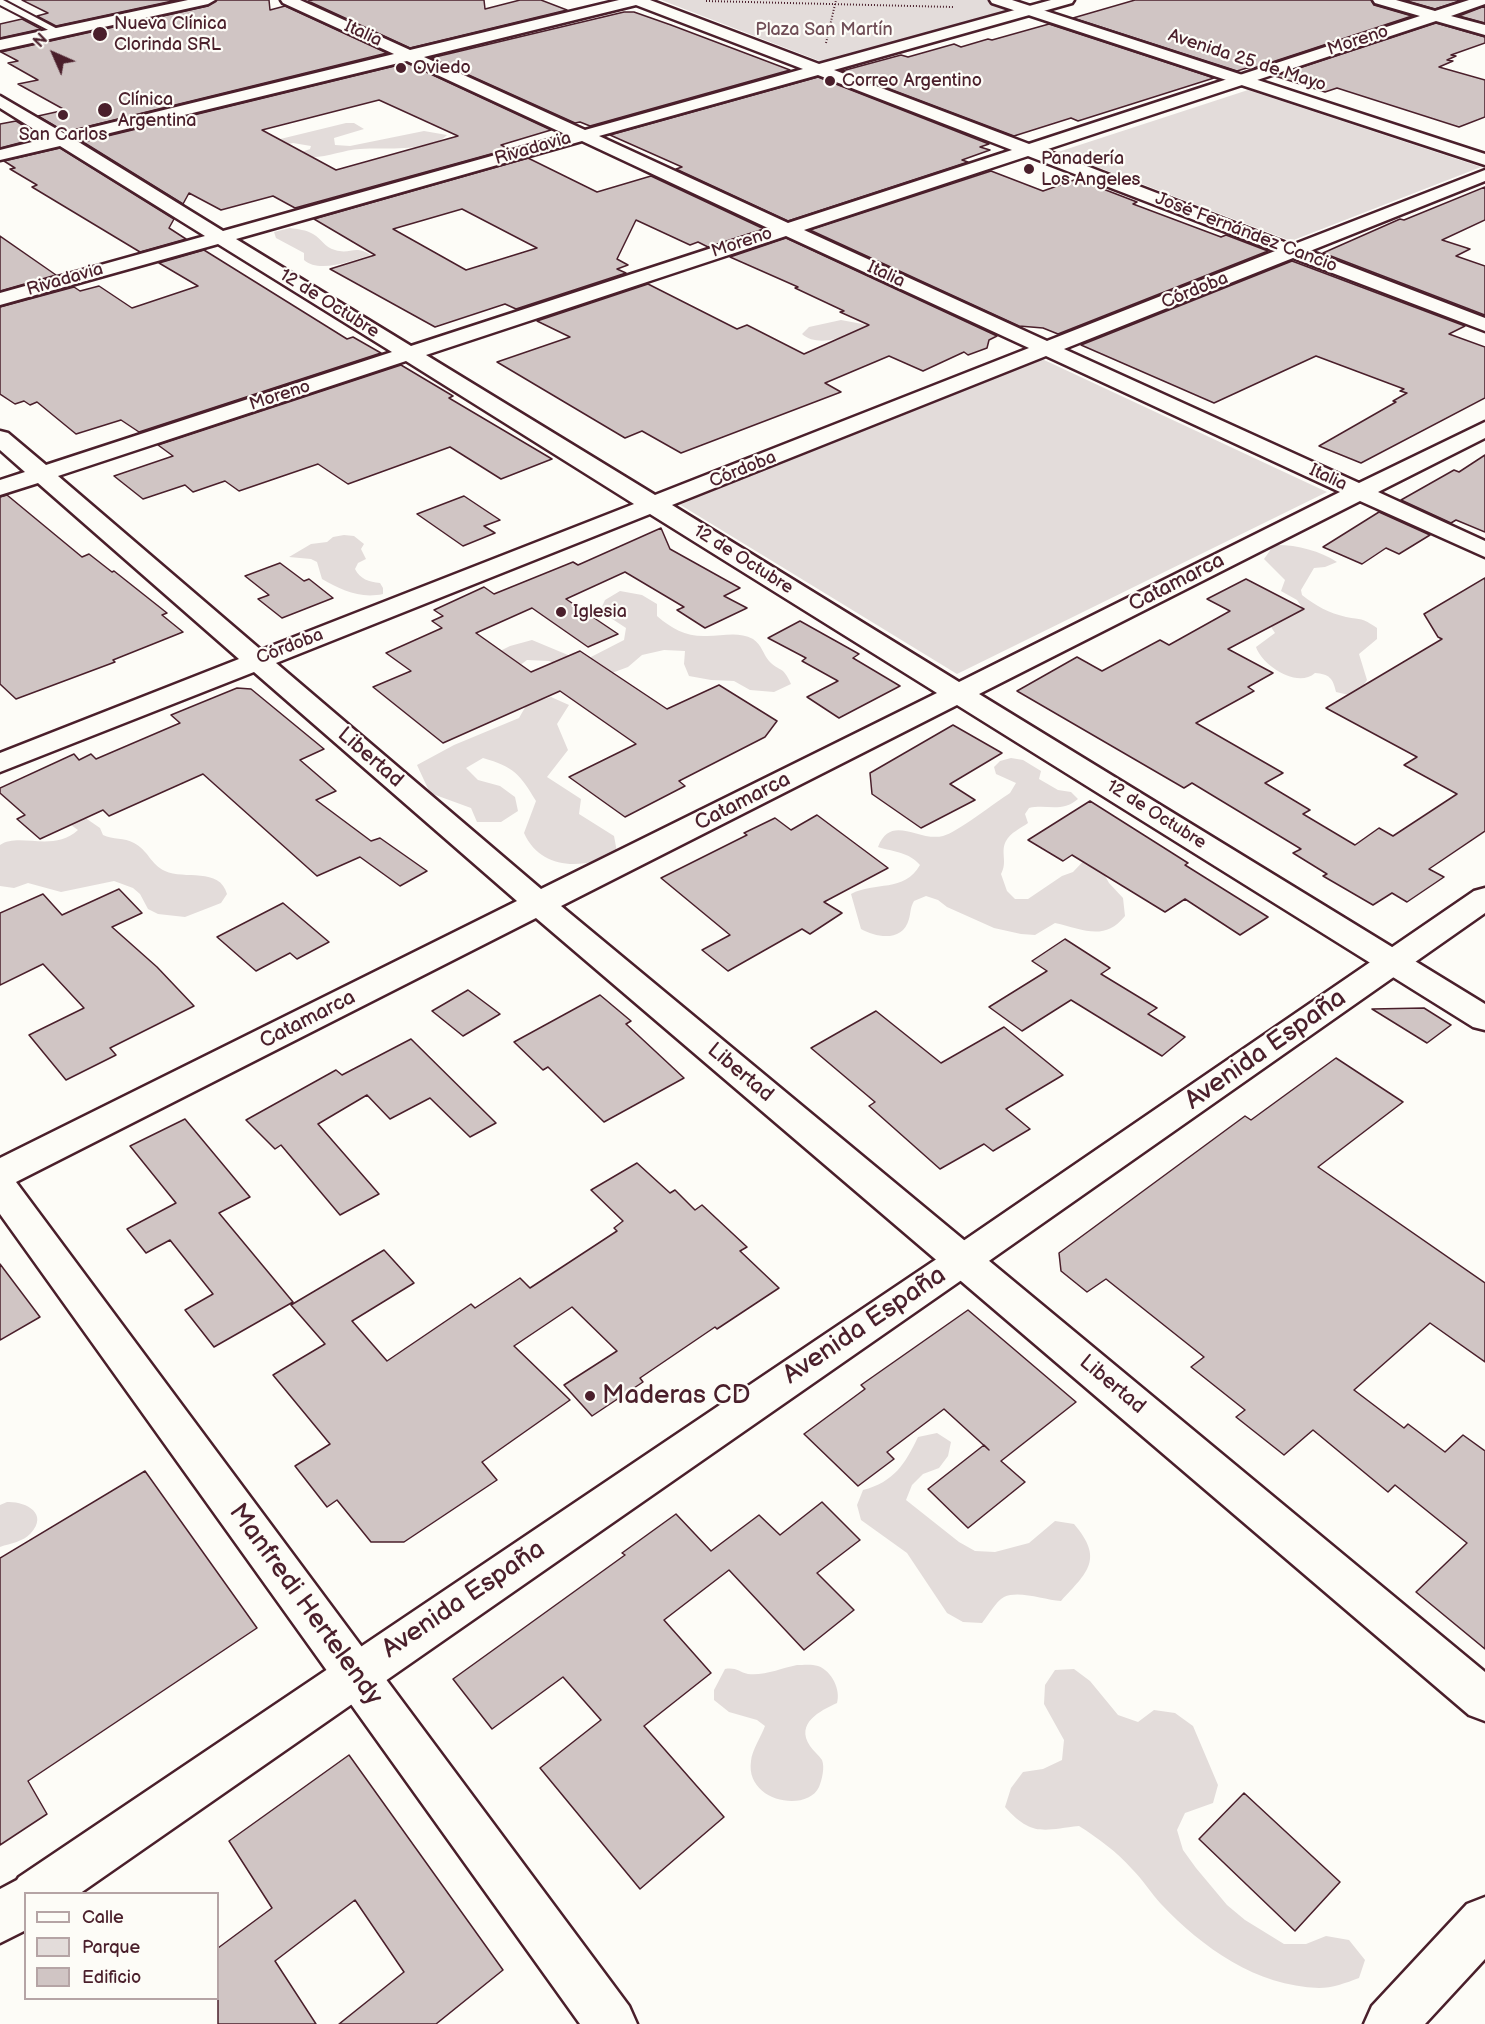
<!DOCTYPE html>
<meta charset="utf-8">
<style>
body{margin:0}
#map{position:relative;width:1485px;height:2024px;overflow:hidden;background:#fdfcf7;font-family:"Balsamiq Sans",sans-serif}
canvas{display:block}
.legend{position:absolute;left:24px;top:1892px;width:195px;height:108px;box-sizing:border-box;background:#fdfcf7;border:2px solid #b5a4a5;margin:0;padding:8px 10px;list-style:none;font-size:18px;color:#4a1f2b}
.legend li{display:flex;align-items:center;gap:12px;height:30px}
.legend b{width:30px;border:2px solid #b5a4a5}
.north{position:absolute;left:24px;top:24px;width:60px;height:60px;-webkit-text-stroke:4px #fdfcf7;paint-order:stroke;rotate:315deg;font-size:16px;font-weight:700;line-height:24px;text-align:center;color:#4a1f2b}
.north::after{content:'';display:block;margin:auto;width:21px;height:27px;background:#4a1f2b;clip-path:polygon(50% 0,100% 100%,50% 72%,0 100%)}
</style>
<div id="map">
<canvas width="1485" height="2024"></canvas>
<ul class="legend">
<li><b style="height:8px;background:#fdfcf7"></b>Calle</li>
<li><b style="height:16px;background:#e3dcda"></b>Parque</li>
<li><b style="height:16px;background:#d0c5c4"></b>Edificio</li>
</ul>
<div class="north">N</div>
</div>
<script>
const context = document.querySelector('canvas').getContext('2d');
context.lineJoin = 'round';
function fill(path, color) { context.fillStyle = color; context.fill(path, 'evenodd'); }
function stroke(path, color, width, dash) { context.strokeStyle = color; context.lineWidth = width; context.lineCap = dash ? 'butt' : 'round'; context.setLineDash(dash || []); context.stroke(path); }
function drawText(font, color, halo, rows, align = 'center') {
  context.font = font + ' "Balsamiq Sans",sans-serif'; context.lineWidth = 4.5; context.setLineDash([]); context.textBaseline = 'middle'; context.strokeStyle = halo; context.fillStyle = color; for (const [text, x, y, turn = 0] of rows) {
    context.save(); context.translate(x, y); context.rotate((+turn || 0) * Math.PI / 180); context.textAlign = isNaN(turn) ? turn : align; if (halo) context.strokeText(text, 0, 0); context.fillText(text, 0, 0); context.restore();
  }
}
fill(new Path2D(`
 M661,0H987L1014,9L822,62Z
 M1248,90L1481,167L1291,241L1058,152Z
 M346,123H354L364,129L334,138L335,145L350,146L424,131L447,135C429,153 383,147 360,149C339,150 317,163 296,154L310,149L311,146L293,143L266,149L268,142Z
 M290,228C297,229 307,230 313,234C322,239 324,247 335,250C351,255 354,244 371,255C354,260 319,274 304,260V253L276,238L274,232Z
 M841,320L873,326C855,333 820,350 802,334L809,327Z
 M1042,359L1327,492L957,674L679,504Z
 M344,535L354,536L364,544L361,549L366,559L358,563L355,569C360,579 369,582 380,583L383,588V594C360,599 341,590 322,579L317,562L311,559L289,557L311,544L327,542L333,537Z
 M1277,545C1298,545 1320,551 1337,562L1325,567L1314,568L1301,590L1302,595C1316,606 1329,613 1346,617C1362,620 1361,617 1377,628V639L1359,654L1367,680L1363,686L1349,695L1336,692C1333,678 1329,674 1315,673C1297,689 1262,665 1256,647L1275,633L1271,627V621L1298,612L1301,606L1297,600L1281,591L1285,580L1264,559L1271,549Z
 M620,591L642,595L657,604V616C672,629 687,637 707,636C723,636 738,631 753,639C762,645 763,654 769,661C780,673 782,664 791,684L774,692L750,690L734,681L711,680L689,676L684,664L685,651L664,650L642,655L628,667L609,674L586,675L549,661L527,660L500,680L492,655L510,646L532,640L568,655L589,658L624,640L626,628L600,611L605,600Z
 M551,697L569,705L557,724L568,750L547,777L581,799L579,814L614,836L617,852C585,870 541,871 524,833L536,801C520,774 514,767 483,758L466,768L478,780L500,786L515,797L518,811L501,822H477L471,808L430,793L417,765L454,745L519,718L527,704Z
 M1011,758L1023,760L1041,771L1039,779L1058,790L1071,792L1078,799C1062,813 1047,804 1029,808L1025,814L1028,823C1021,828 1010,833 1006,841C1000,852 1008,862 1001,874L1007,891L1015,899H1028L1062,876L1073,872L1092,852L1109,883L1123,898L1125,916C1104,942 1083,929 1055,923L1035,935L1021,934L994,928L947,907L938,900L926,896L914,901C910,908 911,911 909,919C903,942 877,938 861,929L851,894C875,881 904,893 920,865C909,852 894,852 878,847C891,813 918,842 943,836C956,833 996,802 1010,793L1016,783L996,774L994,767L1000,761Z
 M84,817L100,828L103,835C113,840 124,837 134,843C148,850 151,865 165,871C184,880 220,867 227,894L221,903L185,917L158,914L148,909L140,894L133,888L114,881L61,892L28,883L14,888L0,886V845C20,832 53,853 78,830L71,825L70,821Z
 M937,1433L951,1442L948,1456L939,1468L923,1474L912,1485L906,1500L959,1542L975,1551L995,1552L1029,1543L1055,1521L1074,1524C1104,1559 1088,1572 1061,1601C1044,1600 1019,1590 1004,1597C996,1601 988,1616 982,1623L963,1622L947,1613L907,1553L861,1520L857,1505L863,1490C894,1482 905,1464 918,1437Z
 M7,1502C25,1501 49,1513 31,1533C23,1542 11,1543 0,1547V1505Z
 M797,1665C803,1665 812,1664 818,1666C832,1671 841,1690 837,1703C820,1711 795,1723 810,1746C813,1751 819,1755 822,1760C825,1767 822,1780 819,1787C807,1813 745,1802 751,1761C752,1750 761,1737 765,1726L757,1720L729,1712L714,1700V1690L725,1669C736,1667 739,1672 748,1674C764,1676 782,1668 797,1665Z
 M1074,1669L1090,1681L1118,1715L1138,1722L1154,1710L1175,1713L1193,1726L1218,1785L1213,1803L1185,1813L1177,1830L1183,1850L1196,1868L1227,1905L1245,1920L1284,1944H1306L1326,1936L1349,1940L1365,1960L1359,1978C1346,1983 1332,1988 1319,1988C1256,1986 1203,1948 1161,1904C1151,1893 1143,1880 1132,1869C1117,1852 1098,1838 1079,1826C1043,1830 1032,1837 1005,1807L1011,1788L1023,1772L1043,1769L1062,1760L1064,1740L1044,1704L1045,1685L1055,1670Z`), '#e3dcda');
const building = new Path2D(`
 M22,0H177L56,26L37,16L48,13Z
 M217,0H269L270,10L285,6L387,53L65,132L38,116L65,110L18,84L38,80L8,63L18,61L1,52L208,6Z
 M313,0H484L485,9L520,0H541L567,10L410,48L308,1Z
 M1135,0H1371L1374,5L1412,16L1251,69L1247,68L1237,71L1073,18Z
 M1404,0H1462L1435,9Z
 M1485,6V23L1459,16Z
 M624,12H634L671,25L790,70L590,126L580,122L575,123L431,58Z
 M22,19L41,29L0,38V24Z
 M1436,23L1485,37V43L1451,55L1456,56L1447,60L1453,61L1439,67L1485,80V117L1459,127L1337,88L1325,92L1275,76Z
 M1049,24L1214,78L1078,121L1071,118L1014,136L842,71L901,55L908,57L954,44L961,47L988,39L992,40Z
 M407,63L551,130L501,145L509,149L295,208L273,196L221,210L189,193L183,204L83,142ZM379,100L458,136L336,170L262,130Z
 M818,77L989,144L980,147L990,150L962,160L968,162L788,221L676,169L682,167L610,135Z
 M16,121L42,137L0,148V124Z
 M60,148L174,219L169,228L186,239L140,252L32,187L37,185L10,169L15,168L4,161Z
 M528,158L597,192L651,176L764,229L708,247L698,242L690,245L636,220L617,259L628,265L617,269L626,273L516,309L505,304L435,327L330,269L375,255L314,219ZM462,209L537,248L466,270L393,229Z
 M991,171L1043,191L1077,179L1137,202L1133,204L1221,237L1226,235L1268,251L1058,334L1043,328L1019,326L810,230Z
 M1485,187V220L1442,240L1470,249L1456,256L1485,266V315L1323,253L1400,219L1404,220Z
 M0,236L56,275L0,291Z
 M786,238L997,336L989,340L987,348L968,355L964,352L923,371L889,356L825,383L841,392L681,453L642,431L625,438L497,362L570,337L537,321L648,284L737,329L747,325L804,354L869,325L840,312L844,311L795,288L798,287L730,257Z
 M204,250L347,339L353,337L381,353L139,432L121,420L76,434L37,402L30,405L24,401L15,404L0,394V307L74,287L80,291L99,286L132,308L198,286L159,263Z
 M1292,261L1465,326L1449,334L1485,347V398L1361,463L1319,446L1396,402L1393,401L1407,393L1400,391L1404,389L1316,356L1214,403L1081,345Z
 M401,365L453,396L449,398L552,459L501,479L450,447L348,484L318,464L239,491L225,481L193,492L185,485L143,499L114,476L173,456L158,445Z
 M1485,455V532L1456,520L1451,523L1401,500L1454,470L1459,472Z
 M7,495L82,557L89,554L112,572L114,571L167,613L162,615L183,632L113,660L115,662L16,699L0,684V497Z
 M464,496L500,520L484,526L495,533L463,546L417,514Z
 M1379,512L1430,535L1399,554L1386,548L1362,564L1323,547Z
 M661,528L670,549L740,588L724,596L747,608L705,628L677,610L684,607L625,572L566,599L618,634L588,647L532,608L476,633L531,672L580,651L667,709L719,685L777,721L765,737L679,781L685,786L625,817L569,777L636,744L560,691L443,743L373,687L411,671L386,653L442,628L432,621L443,616L434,610L484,587L494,594L573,562L578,565Z
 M280,563L304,581L309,579L333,598L282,618L258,599L269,595L245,576Z
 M1485,578V831L1429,869L1444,877L1407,902L1392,893L1373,905L1323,876L1327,874L1293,853L1301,849L1192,783L1184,788L1017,691L1077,657L1102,671L1160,640L1169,645L1230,611L1207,599L1246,579L1304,609L1228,649L1273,673L1248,687L1254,691L1196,723L1283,773L1265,783L1310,810L1303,814L1355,845L1379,828L1393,836L1457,794L1404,765L1417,757L1326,708L1442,639L1438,637L1424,614Z
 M800,621L859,654L853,658L900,686L839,718L807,697L838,681L802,661L806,658L768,638Z
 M237,688L251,689L324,749L300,760L336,791L316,800L371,841L380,838L427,871L400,886L360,857L317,876L203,774L109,816L103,810L40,839L17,819L25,815L0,793V788L74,754L79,760L91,754L96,759L180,723L171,715Z
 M953,725L1002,753L950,784L975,800L921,828L872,794L870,773Z
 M1090,801L1188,863L1185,865L1268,917L1240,935L1185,899L1165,912L1072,855L1063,861L1028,840Z
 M817,815L888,868L824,902L842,913L810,934L802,929L728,971L702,950L730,935L661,878L747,835L744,833L775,818L791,830Z
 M119,889L142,913L112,927L157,967L194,1006L110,1048L116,1055L66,1080L29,1035L84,1008L43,964L0,985V913L43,894L62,915Z
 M283,903L329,942L297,959L290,953L256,971L217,937Z
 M1065,939L1110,968L1101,974L1157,1008L1148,1014L1185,1037L1162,1056L1071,1000L1022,1031L989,1007L1047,971L1032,961Z
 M468,990L500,1014L463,1036L432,1011Z
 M600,995L631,1021L626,1024L684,1078L604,1122L548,1067L543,1070L514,1042Z
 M1424,1008L1451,1025L1427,1043L1372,1009Z
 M876,1011L941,1063L1004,1027L1063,1075L1006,1109L1030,1129L993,1151L984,1144L940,1169L869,1106L875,1102L811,1048Z
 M411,1039L496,1123L470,1137L430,1098L390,1119L367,1095L318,1124L379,1194L340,1215L281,1145L275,1149L246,1120L336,1070L342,1075Z
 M1336,1058L1403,1102L1318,1167L1485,1283V1362L1430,1323L1354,1390L1404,1428L1408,1424L1445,1452L1463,1435L1485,1451V1649L1416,1592L1467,1543L1395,1485L1388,1492L1313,1430L1284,1455L1236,1417L1245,1410L1191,1367L1204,1357L1106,1279L1087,1292L1061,1271L1059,1253L1245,1116L1251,1120Z
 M185,1119L250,1197L219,1213L293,1302L214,1347L185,1310L213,1294L170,1240L146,1253L127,1229L176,1203L130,1146Z
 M637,1163L670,1193L675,1190L695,1210L702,1205L747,1247L740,1251L779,1288L717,1329L715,1327L640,1378L643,1382L592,1416L564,1385L617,1351L572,1307L514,1346L570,1400L482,1462L497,1480L404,1542H371L337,1500L327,1507L295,1466L330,1444L273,1375L325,1344L291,1305L384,1250L414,1283L352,1321L387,1361L471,1304L475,1308L520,1278L530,1288L617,1231L614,1228L623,1221L591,1190Z
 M0,1264L40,1317L0,1340Z
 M968,1310L1076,1402L1001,1461L1025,1482L968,1528L928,1489L984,1445L989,1450L944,1409L887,1452L894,1459L858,1486L804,1434L865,1389L861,1385Z
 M145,1471L257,1628L28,1781L47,1814L0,1845V1558Z
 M822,1502L860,1540L817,1573L854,1610L804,1650L729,1570L664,1620L711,1673L644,1726L724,1817L640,1889L540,1768L601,1720L563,1677L492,1729L453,1679L625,1555L622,1553L676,1514L711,1551L759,1515L780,1535Z
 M349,1755L503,1970L436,2024H339L404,1972L355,1900L275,1961L316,2024H218V1948L272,1908L229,1841Z
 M1244,1793L1340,1882L1295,1931L1199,1839Z`);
fill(building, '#d0c5c4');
stroke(building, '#4a1f2b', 1.5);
const lane = new Path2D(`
 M0,0H3L63,32L56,34L0,5Z`);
const street = new Path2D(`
 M188,0H215L208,4L0,50V40Z
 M281,0H300L410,50L619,0H650L819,64L1051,0H1074L1072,3L834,70L1029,144L1420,16L1375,3L1373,0H1396L1435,11L1469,0H1485V4L1451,16L1485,25V35L1436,21L1045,150L1292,245L1485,170V181L1310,251L1485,318V331L1293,258L1064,349L1359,483L1485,422V438L1378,492L1485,541V557L1360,501L979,694L1485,1004V1030L1473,1027L957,705L561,906L1485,1672V1721L1469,1715L536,918L16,1182L629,2006L637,2024H580L0,1214V1158L517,901L254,672L0,772V753L239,659L38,483L0,495V480L25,472L0,450V431L8,433L46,465L392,352L218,244L0,305V293L205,236L60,146L0,160V150L48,138L0,108V96L65,134L394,54L283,3ZM636,5L803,69L585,130L424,57ZM407,61L567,135L223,231L77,141ZM818,75L1012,150L788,223L599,136ZM582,141L770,229L411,346L236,239ZM1028,156L1275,251L1047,341L804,230ZM786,236L1029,348L655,495L426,355ZM1046,356L1340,492L959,682L672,505ZM406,361L634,504L261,650L58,476ZM650,514L937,693L541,889L276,663Z
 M1485,1897V1959L1425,2024H1364L1372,2006L1467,1904Z`);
const secondary = new Path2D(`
 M990,0H1012L1485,154V165L992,3Z
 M1485,888V913L976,1270L79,1894H26V1930L0,1943V1889L17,1880L19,1877L950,1250L1474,891Z`);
stroke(lane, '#4a1f2b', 4);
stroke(street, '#4a1f2b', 5);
stroke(secondary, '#4a1f2b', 5);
stroke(new Path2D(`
 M706,1L953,7
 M826,43L836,0`), '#4a1f2b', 2, [1, 2]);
fill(lane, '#fdfcf7');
fill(street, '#fdfcf7');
fill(secondary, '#fdfcf7');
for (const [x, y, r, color] of [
 [100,34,8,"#4a1f2b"],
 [401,68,6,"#4a1f2b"],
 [830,81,6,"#4a1f2b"],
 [105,110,8,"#4a1f2b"],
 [63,115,6,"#4a1f2b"],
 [1029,169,6,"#4a1f2b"],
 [561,612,6,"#4a1f2b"],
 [590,1396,6,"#4a1f2b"]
]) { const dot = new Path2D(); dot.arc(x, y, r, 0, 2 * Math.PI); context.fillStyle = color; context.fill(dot); stroke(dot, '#fdfcf7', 2); }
drawText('18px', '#4a1f2b', '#fdfcf7', [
 ["Nueva Clínica",114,24],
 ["Clorinda SRL",114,45],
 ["Oviedo",413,68],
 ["Correo Argentino",842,81],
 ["Clínica",118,100],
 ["Argentina",118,121],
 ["San Carlos",63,135,"center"],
 ["Panadería",1041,159],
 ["Los Angeles",1041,180],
 ["Iglesia",573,612]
], 'left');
drawText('18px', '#704e57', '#fdfcf7', [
 ["Plaza San Martín",824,30]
]);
drawText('18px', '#4a1f2b', '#fdfcf7', [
 ["Italia",363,34,25],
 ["Moreno",1358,41,-18],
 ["Avenida 25 de Mayo",1247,61,18],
 ["Rivadavia",533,149,-16],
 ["José Fernández Cancio",1246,233,21],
 ["Moreno",742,243,-18],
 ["Italia",886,275,25],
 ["Rivadavia",65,280,-16],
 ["Córdoba",1195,291,-22],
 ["12 de Octubre",329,304,32],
 ["Moreno",280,396,-18],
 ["Córdoba",743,470,-22],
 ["Italia",1328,478,25],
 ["12 de Octubre",743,560,32],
 ["Córdoba",290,647,-21],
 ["12 de Octubre",1156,815,32]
]);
drawText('21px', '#4a1f2b', '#fdfcf7', [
 ["Catamarca",1177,583,-27],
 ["Libertad",370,758,41],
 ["Catamarca",743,802,-27],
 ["Catamarca",308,1020,-27],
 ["Libertad",740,1073,40],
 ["Libertad",1112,1385,40]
]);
drawText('26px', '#4a1f2b', '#fdfcf7', [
 ["Avenida España",1266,1050,-35],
 ["Avenida España",865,1326,-34],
 ["Avenida España",464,1600,-34],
 ["Manfredi Hertelendy",305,1605,54]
]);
drawText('26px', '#4a1f2b', '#fdfcf7', [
 ["Maderas CD",602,1396]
], 'left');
</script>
